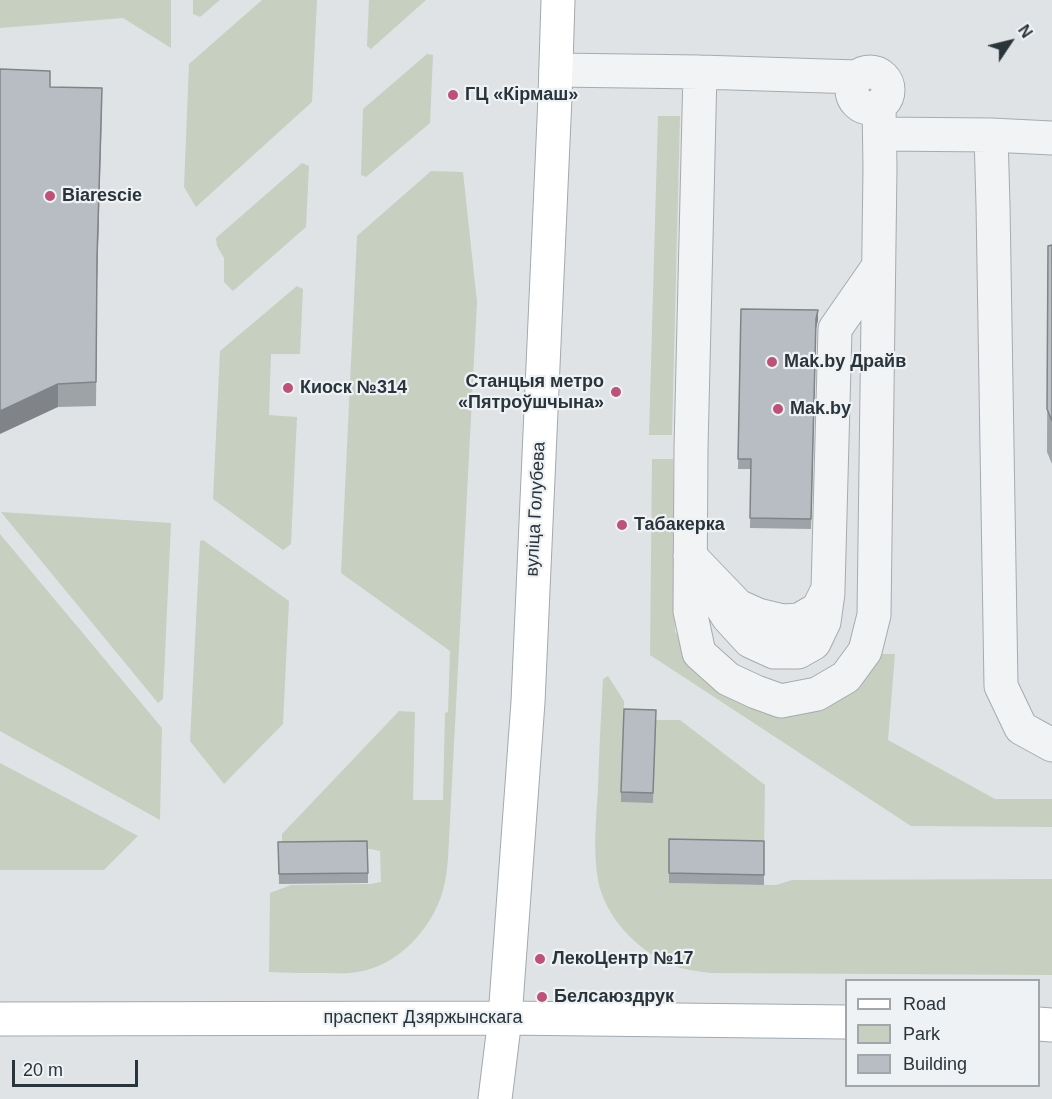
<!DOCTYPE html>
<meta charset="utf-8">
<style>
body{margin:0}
#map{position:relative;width:1052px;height:1099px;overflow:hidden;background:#dfe3e6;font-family:Helvetica,sans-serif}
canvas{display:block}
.legend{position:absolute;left:845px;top:979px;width:195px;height:108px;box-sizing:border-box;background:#eef2f4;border:2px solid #a0a6aa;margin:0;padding:8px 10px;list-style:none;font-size:18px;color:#2a343b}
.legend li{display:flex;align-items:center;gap:12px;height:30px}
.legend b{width:30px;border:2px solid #a0a6aa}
.north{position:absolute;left:980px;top:12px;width:60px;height:60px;-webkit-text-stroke:4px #eef2f4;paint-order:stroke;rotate:55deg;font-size:16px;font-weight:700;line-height:24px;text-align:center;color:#2a343b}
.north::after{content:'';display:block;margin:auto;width:21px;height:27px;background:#2a343b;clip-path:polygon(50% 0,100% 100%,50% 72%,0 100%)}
.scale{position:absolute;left:12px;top:1060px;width:126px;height:27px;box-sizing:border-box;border:3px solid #2a343b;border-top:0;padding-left:8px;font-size:18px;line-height:21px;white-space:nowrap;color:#2a343b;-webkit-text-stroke:4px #eef2f4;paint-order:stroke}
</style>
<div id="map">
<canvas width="1052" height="1099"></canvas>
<ul class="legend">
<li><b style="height:8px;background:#fff"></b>Road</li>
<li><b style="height:16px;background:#c7cfc1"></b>Park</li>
<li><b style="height:16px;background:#b7bdc2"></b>Building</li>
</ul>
<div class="north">N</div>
<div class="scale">20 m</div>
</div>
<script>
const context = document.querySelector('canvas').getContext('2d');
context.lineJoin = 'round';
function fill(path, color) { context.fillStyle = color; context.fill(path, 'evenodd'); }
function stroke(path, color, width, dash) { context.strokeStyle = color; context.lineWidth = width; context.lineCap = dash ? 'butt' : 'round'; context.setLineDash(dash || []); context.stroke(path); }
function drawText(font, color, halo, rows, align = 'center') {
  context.font = font + ' Helvetica,sans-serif'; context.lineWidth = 4.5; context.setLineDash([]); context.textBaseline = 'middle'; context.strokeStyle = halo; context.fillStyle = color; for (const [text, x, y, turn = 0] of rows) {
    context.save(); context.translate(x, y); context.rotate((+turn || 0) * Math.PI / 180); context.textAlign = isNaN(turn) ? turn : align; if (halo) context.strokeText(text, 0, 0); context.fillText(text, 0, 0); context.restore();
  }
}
fill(new Path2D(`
 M0,0H171V48L123,18L0,28Z
 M193,0H220L200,17L193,14Z
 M262,0H317L312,102L196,207L184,187L189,64Z
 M369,0H426L371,49L367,46Z
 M427,54L433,55L430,123L366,177L361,175L363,109Z
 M658,116H680L672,435H649Z
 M302,163L309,166L306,227L233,291L224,282V258L217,246L216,238Z
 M431,171L463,172L477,302L448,859C447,869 446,880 443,890C433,928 397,967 357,972C347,974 336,973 325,973C306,973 288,973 269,972L270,893L291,885L371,884L381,882L380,851L370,849H282V834L399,711L415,712L413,800H443L445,713L448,712L450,651L341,573L357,236Z
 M297,286L303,289L300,354H271L269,415L297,417L291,544L283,550L213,499L220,351Z
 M652,459H673L675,631L691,662L712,687L739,702L769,711L879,654H895L888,740L995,799H1052V827L911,826L650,655Z
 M1,512L171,523L163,699L158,703Z
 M0,534L162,728L160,820L0,731Z
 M203,540L289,601L283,724L224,784L190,741L200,541Z
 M608,676L624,701V719L653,802L656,720H680L765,785L764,851L669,849V883L776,885L792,880L1052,879V975L710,973C697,971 683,970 670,964C637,950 605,917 598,880C593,850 596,819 598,789C599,752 601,716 603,679Z
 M0,763L138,836L104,870H0Z`), '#c7cfc1');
const minor = new Path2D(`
 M556,70L700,72L857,77
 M700,72L691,448L690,611L699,653L728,679L756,692L781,701L817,694L846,677L865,651L874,615L880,168L879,105
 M852 90a18 18 0 1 1 36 0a18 18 0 1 1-36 0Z
 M880,134L991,135
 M1052,138L991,135L993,205L1001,686L1021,728L1052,745
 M690,556L738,606L758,615L783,621L799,620L818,609L828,589L835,329L878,267
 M716,598L728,617L750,641L774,652H798L814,643L824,622L828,593`);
const major = new Path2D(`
 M0,1019L505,1018L846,1022
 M1038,1024L1052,1025
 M495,1099L505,1018L528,702L555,97L558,0`);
stroke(minor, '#a5abaf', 35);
stroke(major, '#a0aab0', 35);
stroke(minor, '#f1f3f5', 33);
stroke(major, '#fff', 33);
fill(new Path2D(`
 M50,87L102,112L97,281L96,406L58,407Z
 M1052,245V464L1047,452L1048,246Z
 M741,309L818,320L816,328L811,529L750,528L751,469H738Z
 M656,720L653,803L621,802V792Z
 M669,839L764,841V885L669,883Z
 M278,842L368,873V883L279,884Z`), '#9da3a7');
fill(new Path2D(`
 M102,88L97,281L96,406L97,258Z
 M818,310V320L816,328L811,529L816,319Z
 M58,384V407L0,434V411Z`), '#808488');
const building = new Path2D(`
 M0,69L50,71V87L102,88L97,258L96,382L58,384L0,411Z
 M1052,245V421L1047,409L1048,246Z
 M741,309L818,310L816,319L811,519L750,518L751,459H738Z
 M624,709L656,710L653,793L621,792Z
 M669,839L764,841V875L669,873Z
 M367,841L368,873L279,874L278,842Z`);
fill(building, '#b7bdc2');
stroke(building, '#808488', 1.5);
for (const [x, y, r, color] of [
 [453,95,6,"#bd5278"],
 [50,196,6,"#bd5278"],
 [772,362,6,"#bd5278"],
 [288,388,6,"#bd5278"],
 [616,392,6,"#bd5278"],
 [778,409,6,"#bd5278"],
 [622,525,6,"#bd5278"],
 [540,959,6,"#bd5278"],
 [542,997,6,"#bd5278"]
]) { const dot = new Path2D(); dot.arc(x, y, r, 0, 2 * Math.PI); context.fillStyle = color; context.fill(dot); stroke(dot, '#eef2f4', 2); }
drawText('bold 18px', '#2a343b', '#eef2f4', [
 ["ГЦ «Кірмаш»",465,95],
 ["Biarescie",62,196],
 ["Маk.by Драйв",784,362],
 ["Станцыя метро",604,382,"right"],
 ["«Пятроўшчына»",604,403,"right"],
 ["Киоск №314",300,388],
 ["Mak.by",790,409],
 ["Табакерка",634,525],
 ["ЛекоЦентр №17",552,959],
 ["Белсаюздрук",554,997]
], 'left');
drawText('18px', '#2a343b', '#eef2f4', [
 ["вуліца Голубева",536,509,-87],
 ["праспект Дзяржынскага",423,1018]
]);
</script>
